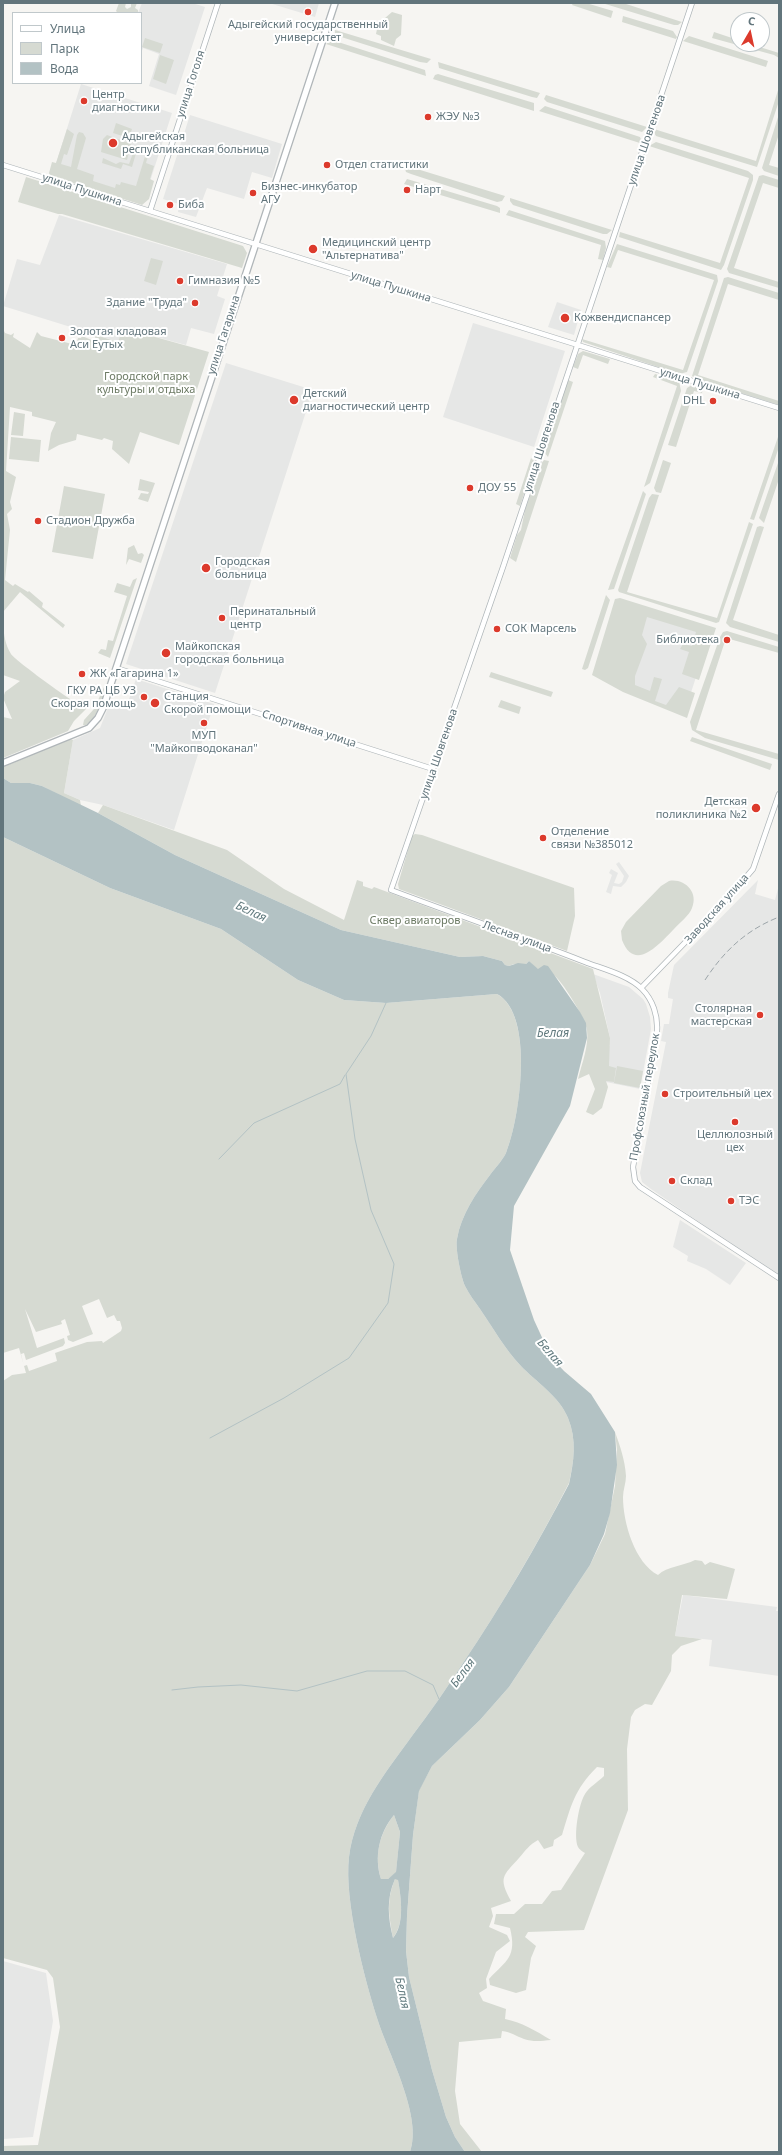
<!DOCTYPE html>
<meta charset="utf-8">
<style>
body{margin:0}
#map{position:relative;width:782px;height:2155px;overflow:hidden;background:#f6f5f2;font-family:"Noto Sans",sans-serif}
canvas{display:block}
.frame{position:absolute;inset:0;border:4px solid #62757c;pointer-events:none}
.legend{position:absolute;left:12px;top:12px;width:130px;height:72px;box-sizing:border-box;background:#fff;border:1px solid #c0c8cb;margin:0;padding:5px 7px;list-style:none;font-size:12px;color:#62757c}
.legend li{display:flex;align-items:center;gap:8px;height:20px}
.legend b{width:20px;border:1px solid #c0c8cb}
.north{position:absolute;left:730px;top:12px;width:40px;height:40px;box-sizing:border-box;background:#fff;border:1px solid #c0c8cb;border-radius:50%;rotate:9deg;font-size:11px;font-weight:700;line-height:16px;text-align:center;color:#62757c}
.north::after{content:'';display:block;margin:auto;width:14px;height:18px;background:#dc3a2c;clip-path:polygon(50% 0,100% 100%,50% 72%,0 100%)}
</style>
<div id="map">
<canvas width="782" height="2155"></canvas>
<div class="frame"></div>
<ul class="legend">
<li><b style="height:5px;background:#fff"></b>Улица</li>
<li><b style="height:11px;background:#d6dad2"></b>Парк</li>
<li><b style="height:11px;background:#b3c2c4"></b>Вода</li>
</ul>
<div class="north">С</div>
</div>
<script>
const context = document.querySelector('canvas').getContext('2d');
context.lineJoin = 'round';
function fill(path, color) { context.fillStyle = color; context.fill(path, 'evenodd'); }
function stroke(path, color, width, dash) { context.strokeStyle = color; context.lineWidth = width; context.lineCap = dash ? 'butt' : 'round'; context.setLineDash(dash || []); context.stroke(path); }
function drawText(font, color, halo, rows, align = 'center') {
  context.font = font + ' "Noto Sans",sans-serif'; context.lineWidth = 4; context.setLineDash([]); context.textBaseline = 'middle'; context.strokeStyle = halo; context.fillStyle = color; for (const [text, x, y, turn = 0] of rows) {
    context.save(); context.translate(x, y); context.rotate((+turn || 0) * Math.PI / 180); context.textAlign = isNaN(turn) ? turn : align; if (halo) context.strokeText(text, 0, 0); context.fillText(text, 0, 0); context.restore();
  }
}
fill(new Path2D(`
 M142,3H192L205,7L176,95L149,86L159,54L143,48L141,53V13H138Z
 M269,3H319L315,17Z
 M81,84L172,113L144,200L53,173Z
 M190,115L282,144L272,178L252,172L244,199L207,188L196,217L178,212L179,204L163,199Z
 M59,215L227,264L217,296L225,299L214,334L191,328L186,345L123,328L119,342L3,306L17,259L40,265Z
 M557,302L581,310L574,335L548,327Z
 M473,323L565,351L534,447L443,417Z
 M226,363L313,390L215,693L126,664Z
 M621,604L711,631L684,714L626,692Z
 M136,679L214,704L174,830L103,805L80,800L64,793L73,740L100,728L110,703L126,708Z
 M619,862L629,876L626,882L621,887L613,886L611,894L606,892L612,875L609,873L611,869L618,873L614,883L619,884L622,882L624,876L616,864Z
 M758,880L755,894L775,900L779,885V1277L651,1189L642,1182L640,1173L666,1042L661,1041L664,1024H669L673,999L668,998V993L674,965Z
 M593,974L629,987L643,999L646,1004L650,1017L651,1029L640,1089L606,1082L610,1038L600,993Z
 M680,1220L746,1263L730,1285L706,1269L687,1261L688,1256L673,1247Z
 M683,1595L777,1607L776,1611H779V1676L709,1666L712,1640L675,1636Z
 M3,1961L46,1973L53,2021L33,2137L3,2139Z`), '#e6e7e6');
fill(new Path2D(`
 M119,3H126L125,7L127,9L131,7V3H137L135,8L138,10V13H118L116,11Z
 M573,3H586L613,11L611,18L572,5Z
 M602,3H623L682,22L678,25H674Z
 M392,12L402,15L401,35L396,39L394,46L381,40V36L376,34L378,24Z
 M623,16L673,31L677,37L676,39L622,22Z
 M335,30L431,59L427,63L420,62L335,35Z
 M714,32L738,40V44H750L779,53V58L774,55L712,38Z
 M689,36L768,61L766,67L683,41Z
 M145,38L163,44L160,53L142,47Z
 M330,41H335L425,70L426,76L326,44Z
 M160,55L174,60L166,84L153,79Z
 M438,62L540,93L537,98L532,97L439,68Z
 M438,74L534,103V111L433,79L435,75Z
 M779,87V101L757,167L656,136L653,131L654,129L756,161Z
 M546,95L647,127L642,132L547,102L544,99Z
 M545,106L640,137L643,144L539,111Z
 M779,114V134L769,165L779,168V176L764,171L762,168Z
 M116,123L132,129L129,138L113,133Z
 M67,129L74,134L67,155L64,154L61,164L71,167L77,135L79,132L83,133L86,138L77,169L94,175L93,181L115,188L116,184L120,185L121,182L136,186L146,153L137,150L132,167L123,164L121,169L102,163L103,158L116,164L120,162L129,164L136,145L148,148L149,152L146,163L154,166L150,179L154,181L149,199L142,205L136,203L50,176L49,173L52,162L56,163Z
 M107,135L131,144L127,160L101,152L103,139Z
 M656,142L748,171L753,175V180L724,265L721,270L619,237L620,232L720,263L749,178L649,146Z
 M404,165L505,196L502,201L497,202L411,174L406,172Z
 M763,175L779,180V188L763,183L734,268L779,282V288L729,273L727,269L759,176Z
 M26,177L243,246L247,253L242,268L62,214H58L18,202Z
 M407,179L497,206L500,208V213L404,184Z
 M510,198L612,230L607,234H603L513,205L510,201Z
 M509,210L605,241L606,248L603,260L598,259L601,245L506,215Z
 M617,244L717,275L718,281L687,372L679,374L583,342L582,339L683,370L714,280L618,250L611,268L607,267Z
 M151,258L163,261L156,285L144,281Z
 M728,277L779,293V300L728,284L698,375L779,401V405L696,379L692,376L724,278Z
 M123,328L209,352L179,445L140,432L129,464L112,449L113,441L104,438L102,440L77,434L76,440L59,445L48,451L51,433L56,422L32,416V412L10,407L6,471L16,477L10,502L12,509L7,514L10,530L5,580L13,586L15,584L28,592L29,591L43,603L42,607L65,625L63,628L20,592L3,612V329L5,333L11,335L14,333L13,337L30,348L37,332L41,336L76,345L78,338H81L82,336L94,341L96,335L118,342Z
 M583,351L610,359L608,364L583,355L578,369L573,367L578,354Z
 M655,374L679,381L681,391L650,483L644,487L677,386L653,377Z
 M568,380L573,382L548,457L544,452Z
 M692,385L703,389L702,393L694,391L676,447L668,445L687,388Z
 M14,412L25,414L23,436L11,435Z
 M779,434V447L754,520L750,519Z
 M11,437L41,440L39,462L9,459Z
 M531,458L534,461V464L520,506L516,504Z
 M544,460L549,461L516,562L510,558L517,535L521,530L525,510L541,464Z
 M663,460L671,463L661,493L656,492L654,488Z
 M779,460V479L764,523L759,518Z
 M140,479L155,483L148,502L138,499L141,493L148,494L149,492L138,490Z
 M64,486L105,494L93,559L52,552Z
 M643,491L646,494L614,589L608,590Z
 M652,494L659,495L627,592L717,618L749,522L753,524L719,622L716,623L619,592L618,590L649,498Z
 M760,526L764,527L733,620L779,635V642L730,627L726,623L757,527Z
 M134,545L138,554L142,553L144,555L141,563L129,559L126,565L128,548Z
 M137,578L110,658L98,653L101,649L106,650L108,640L113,641L127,596L114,592L117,583L130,587L133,580Z
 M606,595L610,600L588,668L585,670L582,669Z
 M620,598L716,628L699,680L682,674L689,652L680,649L683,644L692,646L696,632L647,617L642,635L647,644L635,676V685L650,691L654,677L662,679L655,701L666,705L679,687L695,693L687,718L623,692L592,675L615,599Z
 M3,624C4,635 5,644 11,654C15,660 68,699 77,703C81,705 85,704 89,706L74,721L68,731L3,758V717L12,719L3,698L5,692L20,681L3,675Z
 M727,631L779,647V653L726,638L696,730L779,754V760L705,738L692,730L690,722L720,637L723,632Z
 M491,672L553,692L551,697L489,677Z
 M105,685H107C102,699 99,716 86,725H83L84,720L94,709Z
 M501,700L521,707L519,714L498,707Z
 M692,737L772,764L770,770L690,741Z
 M70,739L73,740L64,793L80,800L81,806L42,786L30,783H11L3,778V767Z
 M103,805L227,850L284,889L344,920L357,880L363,882V886L372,889L374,887L593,969L610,1038L609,1066L616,1068L614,1082L606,1081L608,1087L602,1108L593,1115L586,1112L595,1089L589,1074L578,1079C582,1063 589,1046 587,1030C586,1020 564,984 556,977C549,970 542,971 535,968L529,961L526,964H514L509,966L505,965L502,961L483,956L460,957L341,930L175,855L98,813Z
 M415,834L422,835L574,888L575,916L567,951L399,889L398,884L412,836Z
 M3,837L110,888L221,929L298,980L344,1000L386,1003L497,994C535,1015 520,1119 506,1153C502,1161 495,1168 490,1175C476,1193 461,1215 457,1239C455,1248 461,1277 465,1286C469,1294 475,1302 480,1309C493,1328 505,1349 520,1365C536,1382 560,1397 568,1418C577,1440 574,1461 569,1483C537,1545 502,1605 463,1663C447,1688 430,1712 412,1736C385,1773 355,1810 349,1857C344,1900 364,1978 378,2021C389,2055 423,2117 410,2152H3V2146L38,2145L60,2027L53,1978L47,1970L3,1958V1381L12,1375L26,1373L19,1348L3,1353ZM99,1299L107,1318L114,1315L117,1321H120L122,1328L121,1331L103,1343L102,1341L87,1342L55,1353L57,1361L29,1371L27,1365L24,1366L21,1354L24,1353L26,1360L63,1346L65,1343L64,1338L37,1348L25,1309L36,1332L62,1324L61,1321L65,1319L70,1335L67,1336L68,1340L73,1342L93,1334L82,1306Z
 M669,881C684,878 699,892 692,908C689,916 680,922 674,929C661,942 635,974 622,940L621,931L626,922L661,886Z
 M617,1066L643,1071L640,1088L614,1083Z
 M615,1432C620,1446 625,1460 626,1476C626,1483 623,1490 623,1497C623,1523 635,1563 658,1575C667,1566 684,1566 695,1560L702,1561L705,1565L710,1562L735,1569L727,1599L682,1595L675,1636L702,1639L681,1646L672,1655L671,1671L652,1705L645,1704L635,1710L631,1717L627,1749L628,1810L584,1930L528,1932L525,1937L536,1946L531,1958L526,1990L516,1993L490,1985L489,1979C507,1960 517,1957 510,1928L494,1924L496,1914H514L525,1904H542L552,1891L561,1890L585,1853C583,1852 579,1849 578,1847C573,1836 579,1803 585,1794C589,1787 598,1782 604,1776V1768L597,1767C574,1790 571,1806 562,1835L554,1840L553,1846L544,1849L538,1840C529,1845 526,1850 519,1858C503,1876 498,1877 511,1901L491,1908L493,1916L489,1927L507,1935L510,1941L496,1952L486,1979L487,1988L479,1993L483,2001L506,2009L505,2019C521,2022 536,2031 551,2040C541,2041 533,2042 524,2039C516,2036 511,2032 502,2031L501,2038L459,2042L455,2091L460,2124L482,2152H465L455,2137L446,2117L432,2070L409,1977L406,1951L407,1916L413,1835L419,1790L432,1766L480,1720L509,1687L590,1565L605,1534L615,1486L617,1450Z
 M394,1815L400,1832L396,1873L388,1879H381C374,1856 379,1834 394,1815Z
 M395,1879H398C401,1898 405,1923 393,1938C389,1915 386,1901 395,1879Z`), '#d6dad2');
fill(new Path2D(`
 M3,778L11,783H30L42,786L98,813L175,855L341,930L460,957L483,956L502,961L505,965L509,966L518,963L526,964L529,961L538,969L544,965L548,966L580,1012L586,1023L587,1038L570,1106L514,1206L510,1250L534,1320L551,1357L564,1371L591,1394L615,1432L617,1465L610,1513L604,1534L590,1565L509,1687L480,1720L432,1766L419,1791L413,1835L407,1916L406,1951L409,1977L432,2070L446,2117L455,2137L465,2152H410C423,2117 389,2055 378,2021C364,1978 344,1900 349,1857C355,1810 385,1773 412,1736C430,1712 447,1688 463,1663C502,1605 537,1545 569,1484C574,1461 577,1440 568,1418C560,1397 536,1382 520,1365C505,1349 493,1328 480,1309C475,1302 469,1294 465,1286C461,1277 455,1248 457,1239C461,1215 476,1193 490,1175C495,1168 502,1161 506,1153C520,1119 535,1014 497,994L386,1003L344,1000L298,980L221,929L110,888L3,837ZM394,1815L400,1832L396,1872L388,1879H381C374,1857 379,1833 394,1815ZM395,1879L398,1880C401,1897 405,1924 393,1938C388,1918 386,1899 395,1879Z`), '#b3c2c4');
stroke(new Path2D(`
 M219,1159L254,1123L340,1084L345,1075
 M210,1438L284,1398L349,1358L388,1303L394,1264L371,1210L355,1139L346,1074L371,1036L386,1003
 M172,1690L198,1687L241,1685L297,1691L367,1671H405L433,1685L439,1699`), '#b3c2c4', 1);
const secondary = new Path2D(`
 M692,3L503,567L391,890C455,914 521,937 585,962C603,969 628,975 642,989C653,1000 658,1016 657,1031L633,1167L635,1181L640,1187L779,1278
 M3,165L779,408
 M150,211L218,3
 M116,668L433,769
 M641,988L729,897L753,869L779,794`);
const primary = new Path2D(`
 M3,763L89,728L98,718L103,708L335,3`);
stroke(secondary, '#afb6b9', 6);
stroke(primary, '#b0b6b9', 8);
stroke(secondary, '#fff', 4.5);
stroke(primary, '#fff', 5.5);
stroke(new Path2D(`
 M705,980C724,951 746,930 779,917`), '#9ca5a9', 1, [6, 3]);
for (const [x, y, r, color] of [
 [308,12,4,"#dc3a2c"],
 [84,101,4,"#dc3a2c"],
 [428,117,4,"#dc3a2c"],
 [113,143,5,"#dc3a2c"],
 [327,165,4,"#dc3a2c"],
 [407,190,4,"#dc3a2c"],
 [253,193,4,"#dc3a2c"],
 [170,205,4,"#dc3a2c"],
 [313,249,5,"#dc3a2c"],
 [180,281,4,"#dc3a2c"],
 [195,303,4,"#dc3a2c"],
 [565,318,5,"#dc3a2c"],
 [62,338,4,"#dc3a2c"],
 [294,400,5,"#dc3a2c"],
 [713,401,4,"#dc3a2c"],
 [470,488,4,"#dc3a2c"],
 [38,521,4,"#dc3a2c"],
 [206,568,5,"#dc3a2c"],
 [222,618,4,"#dc3a2c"],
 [497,629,4,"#dc3a2c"],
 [727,640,4,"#dc3a2c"],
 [166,653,5,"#dc3a2c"],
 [82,674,4,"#dc3a2c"],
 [144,697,4,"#dc3a2c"],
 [155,703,5,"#dc3a2c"],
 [204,723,4,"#dc3a2c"],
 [756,808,5,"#dc3a2c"],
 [543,838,4,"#dc3a2c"],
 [760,1015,4,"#dc3a2c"],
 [665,1094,4,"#dc3a2c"],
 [735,1122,4,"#dc3a2c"],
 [672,1181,4,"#dc3a2c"],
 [731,1201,4,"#dc3a2c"]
]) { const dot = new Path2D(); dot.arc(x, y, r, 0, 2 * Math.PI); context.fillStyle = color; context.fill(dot); stroke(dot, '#fff', 1.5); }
drawText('11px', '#62757c', '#fff', [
 ["Адыгейский государственный",308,25,"center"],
 ["университет",308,38,"center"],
 ["Центр",92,95],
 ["диагностики",92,108],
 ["ЖЭУ №3",436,117],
 ["Адыгейская",122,137],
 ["республиканская больница",122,150],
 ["Отдел статистики",335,165],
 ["Бизнес-инкубатор",261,187],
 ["АГУ",261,200],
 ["Нарт",415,190],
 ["Биба",178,205],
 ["Медицинский центр",322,243],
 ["\"Альтернатива\"",322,256],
 ["Гимназия №5",188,281],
 ["Здание \"Труда\"",187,303,"right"],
 ["Кожвендиспансер",574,318],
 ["Золотая кладовая",70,332],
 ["Аси Еутых",70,345],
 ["Детский",303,394],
 ["диагностический центр",303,407],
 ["DHL",705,401,"right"],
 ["ДОУ 55",478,488],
 ["Стадион Дружба",46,521],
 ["Городская",215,562],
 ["больница",215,575],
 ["Перинатальный",230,612],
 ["центр",230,625],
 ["СОК Марсель",505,629],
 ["Библиотека",719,640,"right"],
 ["Майкопская",175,647],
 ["городская больница",175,660],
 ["ЖК «Гагарина 1»",90,674],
 ["ГКУ РА ЦБ УЗ",136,691,"right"],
 ["Скорая помощь",136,704,"right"],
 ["Станция",164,697],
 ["Скорой помощи",164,710],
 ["МУП",204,736,"center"],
 ["\"Майкопводоканал\"",204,749,"center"],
 ["Детская",747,802,"right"],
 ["поликлиника №2",747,815,"right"],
 ["Отделение",551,832],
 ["связи №385012",551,845],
 ["Столярная",752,1009,"right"],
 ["мастерская",752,1022,"right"],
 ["Строительный цех",673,1094],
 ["Целлюлозный",735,1135,"center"],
 ["цех",735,1148,"center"],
 ["Склад",680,1181],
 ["ТЭС",739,1201]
], 'left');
drawText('11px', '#62757c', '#fff', [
 ["улица Гоголя",191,84,-72],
 ["улица Шовгенова",647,140,-71],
 ["улица Пушкина",82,190,18],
 ["улица Пушкина",391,287,17],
 ["улица Гагарина",224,335,-72],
 ["улица Пушкина",700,384,17],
 ["улица Шовгенова",542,447,-72],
 ["Спортивная улица",309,729,18],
 ["улица Шовгенова",439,754,-71],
 ["Заводская улица",717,909,-48],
 ["Лесная улица",517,937,20],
 ["Профсоюзный переулок",645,1097,-80]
]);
drawText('11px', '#6c7a64', '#fff', [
 ["Городской парк",146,377],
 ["культуры и отдыха",146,390],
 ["Сквер авиаторов",415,921]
]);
drawText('italic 12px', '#627b7f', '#fff', [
 ["Белая",251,912,25],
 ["Белая",553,1034],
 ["Белая",550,1353,49],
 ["Белая",463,1673,-54],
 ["Белая",402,1993,78]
]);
</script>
